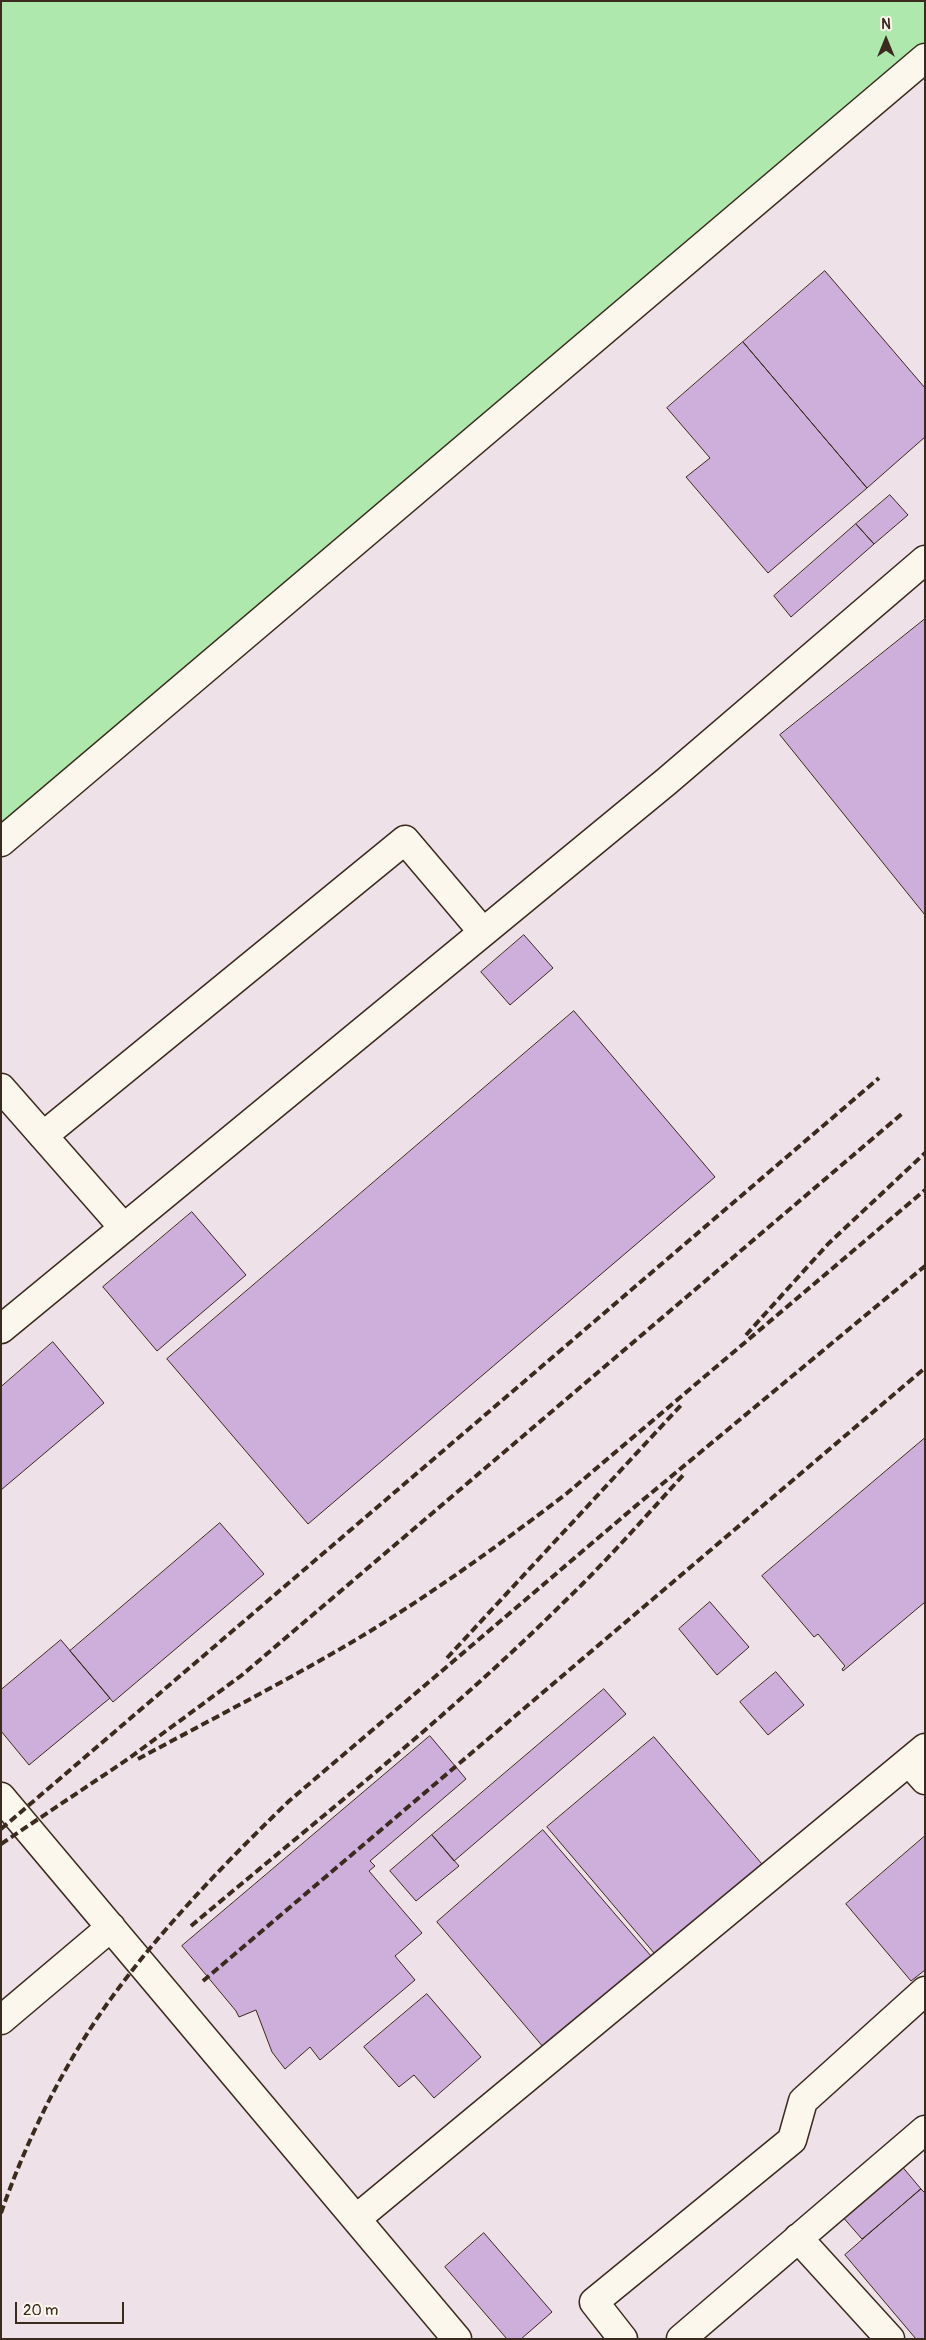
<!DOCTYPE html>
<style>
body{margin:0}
#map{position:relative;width:926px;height:2340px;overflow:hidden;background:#fbf7ec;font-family:Pangolin,sans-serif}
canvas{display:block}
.frame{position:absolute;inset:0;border:2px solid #3b2a1e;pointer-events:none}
.north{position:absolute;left:861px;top:15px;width:50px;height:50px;-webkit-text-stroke:4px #fbf7ec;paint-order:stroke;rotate:0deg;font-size:14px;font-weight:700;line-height:20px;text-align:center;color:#3b2a1e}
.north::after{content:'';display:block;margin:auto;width:18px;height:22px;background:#3b2a1e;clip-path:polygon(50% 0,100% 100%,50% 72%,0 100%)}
.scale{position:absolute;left:15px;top:2302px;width:109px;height:22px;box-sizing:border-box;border:2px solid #3b2a1e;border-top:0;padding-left:6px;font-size:15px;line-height:18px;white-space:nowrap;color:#3b2a1e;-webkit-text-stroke:4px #fbf7ec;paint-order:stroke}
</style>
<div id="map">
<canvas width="926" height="2340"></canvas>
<div class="frame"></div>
<div class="north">N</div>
<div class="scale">20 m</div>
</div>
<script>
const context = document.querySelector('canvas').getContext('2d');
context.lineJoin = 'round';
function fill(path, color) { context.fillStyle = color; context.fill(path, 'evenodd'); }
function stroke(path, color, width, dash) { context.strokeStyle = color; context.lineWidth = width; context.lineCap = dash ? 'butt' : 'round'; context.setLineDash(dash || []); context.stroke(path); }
fill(new Path2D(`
 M925,58V2339H1V841Z`), '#eee1e7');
fill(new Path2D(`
 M1,1H925V58L1,842Z`), '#afe8ac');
const building = new Path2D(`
 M825,271L925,388V437L867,488L743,342Z
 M743,342L867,488L768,573L686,477L710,458L667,408Z
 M890,495L908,515L874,544L856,524Z
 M856,524L874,544L791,617L774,596Z
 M925,619V915L780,735Z
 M524,935L553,968L510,1005L481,972Z
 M574,1011L715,1177L308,1524L167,1359Z
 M192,1212L246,1275L157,1351L103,1287Z
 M53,1342L104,1403L1,1490V1387Z
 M925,1438V1602L843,1671L842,1669L845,1666L818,1634L814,1637L762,1576Z
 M220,1523L264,1574L113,1702L70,1651Z
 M710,1602L749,1647L717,1675L679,1629Z
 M61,1640L110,1698L29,1765L1,1731V1690Z
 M776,1672L804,1705L768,1735L740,1702Z
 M604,1689L626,1714L454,1861L432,1835Z
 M430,1736L466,1779L370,1861L375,1866L369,1871L422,1933L395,1956L415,1980L320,2060L310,2047L285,2069L272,2052L256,2010L239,2017L236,2011L182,1946Z
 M654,1737L767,1870L660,1960L547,1827Z
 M543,1830L657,1963L550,2055L437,1922Z
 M432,1835L459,1866L416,1901L390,1871Z
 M925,1836V1970L911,1981L846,1904Z
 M427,1994L481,2057L434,2098L414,2075L399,2087L364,2047Z
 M900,2164L921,2189L862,2239L841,2215Z
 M921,2189L925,2193V2339H916L845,2255Z
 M484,2233L552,2312L521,2339H507L445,2267Z`);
fill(building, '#ceaeda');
stroke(building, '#3b2a1e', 1);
const minor = new Path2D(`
 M1,842L925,58
 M1,1088L124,1228
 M43,1136L405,840L483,932
 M1,1329L667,781L925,560
 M909,1762L925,1780
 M1,1797L457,2339
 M1,2020L111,1927
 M356,2219L925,1748
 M798,2238L890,2339
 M623,2339L594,2302L792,2140L803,2101L925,1991
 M681,2339L925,2130`);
stroke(minor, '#3b2a1e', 31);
stroke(minor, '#fbf7ec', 28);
stroke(new Path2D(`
 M746,1335L828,1244L925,1153
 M447,1658L683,1403
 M138,1759C201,1725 265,1692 328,1656C411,1609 490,1552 566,1494L925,1190
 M1,1829L879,1078
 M1,1844L128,1759L242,1675L904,1112
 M191,1926C317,1820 447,1718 563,1603C606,1562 645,1517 685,1473
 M203,1981L925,1368
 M1,2213C27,2139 62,2068 107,2004C160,1930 224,1864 289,1801L638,1504L925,1266`), '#3b2a1e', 4, [8, 4]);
</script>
